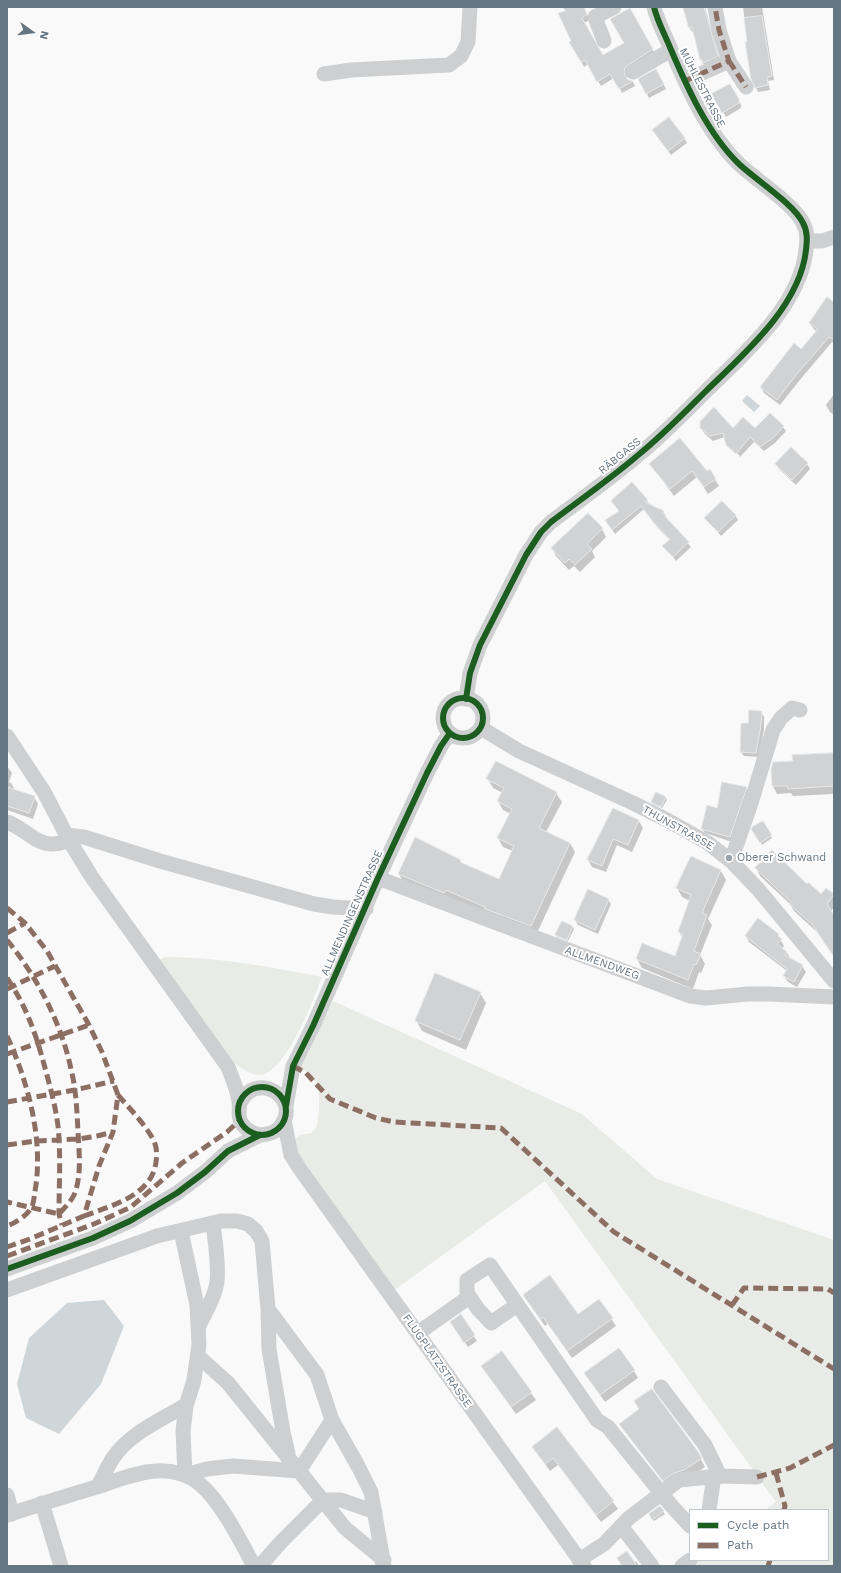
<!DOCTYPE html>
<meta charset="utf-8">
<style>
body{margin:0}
#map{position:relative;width:841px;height:1573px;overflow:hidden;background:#f9f9f9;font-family:"Work Sans",sans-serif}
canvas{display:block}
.frame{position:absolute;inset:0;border:8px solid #657683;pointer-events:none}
.legend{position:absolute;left:689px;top:1509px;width:140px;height:52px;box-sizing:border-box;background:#fff;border:1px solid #c1c8cd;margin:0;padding:5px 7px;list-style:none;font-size:12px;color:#657683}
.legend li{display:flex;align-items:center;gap:8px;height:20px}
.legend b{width:20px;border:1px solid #c1c8cd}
.north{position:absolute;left:12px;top:12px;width:40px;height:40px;-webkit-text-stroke:3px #fff;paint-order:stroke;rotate:104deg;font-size:11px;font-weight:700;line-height:16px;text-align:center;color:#657683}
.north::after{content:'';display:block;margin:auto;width:14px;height:18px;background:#657683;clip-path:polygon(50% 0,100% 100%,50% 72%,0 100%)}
</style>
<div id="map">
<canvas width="841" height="1573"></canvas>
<div class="frame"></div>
<ul class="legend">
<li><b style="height:5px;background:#1b5e20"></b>Cycle path</li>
<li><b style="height:5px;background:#8d6e63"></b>Path</li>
</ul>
<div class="north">N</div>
</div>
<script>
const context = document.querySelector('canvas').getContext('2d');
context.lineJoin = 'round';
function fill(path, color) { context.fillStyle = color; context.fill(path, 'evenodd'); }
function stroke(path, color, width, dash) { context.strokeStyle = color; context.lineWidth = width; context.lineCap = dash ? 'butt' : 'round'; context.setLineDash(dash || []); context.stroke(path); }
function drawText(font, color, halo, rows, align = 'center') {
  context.font = font + ' "Work Sans",sans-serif'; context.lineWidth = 4; context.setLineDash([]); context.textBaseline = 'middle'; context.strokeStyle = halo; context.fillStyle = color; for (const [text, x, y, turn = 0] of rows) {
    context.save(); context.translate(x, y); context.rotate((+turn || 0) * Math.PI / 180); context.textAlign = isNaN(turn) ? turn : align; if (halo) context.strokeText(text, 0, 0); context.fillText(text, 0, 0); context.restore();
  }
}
fill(new Path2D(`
 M165,957C218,957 271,967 322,977C314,998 285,1077 258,1075C249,1074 241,1068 234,1063L159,960Z
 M333,1001L582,1114L657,1179L834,1240V1566H688L696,1560H828V1510H765L776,1502L545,1181L393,1291L295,1148L296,1139L299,1135L312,1133L317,1126L319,1110V1085L310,1075L300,1067Z`), '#e8ebe6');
fill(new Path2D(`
 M747,395L760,406L754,412L742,401Z
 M104,1300L124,1326L101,1384L59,1434L26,1418L17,1384L29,1338L67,1303Z`), '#ced6d9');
fill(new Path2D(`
 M564,7H583L588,17V21L584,23L602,57L625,43L630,9L655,54L628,72L627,79L633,82L635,86L622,93L614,78L601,86L588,64L584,67L571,42L572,41Z
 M684,7H705L720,60L706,67L703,64L701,60L694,32H692L690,28Z
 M743,7H762L774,80L768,81L770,90L758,92L752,78Z
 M659,75L666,89L649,98L640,80Z
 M730,85L741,105V108L726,117L713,95Z
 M656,135L684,138L687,143L671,155Z
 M834,303V343L832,342L799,381L780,405L764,393L761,387L801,350L817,332L814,329L810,324Z
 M834,394V415L830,412L826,405Z
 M701,427L755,429L783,427L786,431L775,443L764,451L754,442L739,458L740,456L728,445L725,437L713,441L704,433Z
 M791,449L807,464L810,469L796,485L779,469L776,464Z
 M650,464L707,472L709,470L719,486L708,494L697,477L674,496Z
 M612,501H647L650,505L663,512L666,516L664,518L691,547L676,561L664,546L670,540L657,527L644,509L615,534L609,525L620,512Z
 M588,514L602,529L606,537L592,551L595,557L580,572L574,566L569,570L556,556L552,548Z
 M735,515L738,520L721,536L706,518Z
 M761,712L764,717V730L759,757L744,756L741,752L749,724Z
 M834,754V794L793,796L791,793L777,794L773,786L772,769L794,762Z
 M7,766L12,773L9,782L11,783L15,790L34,797L38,804L33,819L7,810Z
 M488,779L556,793L562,802L546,832L570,843L575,852L536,935L404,883L399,874L460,860L462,864L499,880L513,851L503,847L498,838L511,814L503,810L498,801L503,793L493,788Z
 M746,787L749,792L732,842L705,833L702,829L718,809Z
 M656,793L666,798L667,800L662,808L653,804L652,802Z
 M613,809L639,821L643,828L632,852L617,845L606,872L592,867L588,860Z
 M762,822L772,838L762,845L752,829Z
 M756,868L807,885L821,895L826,889L834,896V907L831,911L834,916V957L817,932L794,911L790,904L760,876Z
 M721,871L726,880L708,919L712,925L700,955L705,964L701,973L699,972L693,989L642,968L637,959L675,957L683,938L679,932L690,901L682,897L677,888Z
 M608,900L611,904L598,934L578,925L575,920Z
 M573,927L574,929L568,941L557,937L556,935Z
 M778,935L784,946L782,949L787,953L791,959L802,966L806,972L797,987L788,982L784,976L787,971L749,942L746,936Z
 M480,993L486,1003L466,1050L422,1031L416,1020Z
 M524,1295L578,1316L599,1300L616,1326L572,1358L548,1324L545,1326Z
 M460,1315L477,1341L468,1347L454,1327Z
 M634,1371L638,1378L605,1402L585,1373Z
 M487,1374L531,1393L536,1400L516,1414Z
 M620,1424L696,1450L705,1467L689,1478L668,1488Z
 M557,1428L618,1509L601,1522L558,1465L550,1471L533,1447Z
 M660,1507L665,1514L654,1521L650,1515Z
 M636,1561L639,1566H622L634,1563Z`), '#0003');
const building = new Path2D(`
 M563,7H584L587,14L582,18L603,55L624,43L610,19L630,8L653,49L625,67L624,72L625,76L628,80L633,81L619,89L610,74L597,82L585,60L581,62L569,42L571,41L558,13L565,11Z
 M683,7H704L718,56L716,57L703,63L702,59L700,60L692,27L689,28Z
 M762,16L772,76L767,77L768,85L755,88L751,79L745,42H747L744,18Z
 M656,69L664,84L646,94L638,79Z
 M730,84L739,99V103L722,113L711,94Z
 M669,117L685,138L668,151L652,130Z
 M827,297L834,302V340L829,337L796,375L777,400L760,387L794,343L801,349L818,329L809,323Z
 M714,407L733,428L743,417L755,428L770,413L784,426L773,438L760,447L750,437L736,454L726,445L723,433L710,436L700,428V422Z
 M680,438L707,471L710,469L716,479L704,487L692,471L670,489L649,464Z
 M791,447L808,463L792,480L775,464Z
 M632,482L648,500L645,502L664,511L662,513L689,542L673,557L662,546L670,539L654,523L641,506L612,530L605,520L619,511L611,501Z
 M722,501L736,515L718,532L704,518Z
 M588,513L603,528L587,544L592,549L575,565L569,559L565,563L551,548Z
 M749,710L762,711L761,725L756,753L740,752L741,723H748Z
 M834,753V786L788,789L787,786H772L771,769L773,762L793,761L792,755Z
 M496,761L557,792L539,828L570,843L531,926L485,909V907L446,890L444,893L398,874L415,837L461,860L460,862L499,879L514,846L497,838L512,809L497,801L504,788L486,779Z
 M722,782L747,787L730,837L701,829L707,805L717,808Z
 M7,787L35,796L29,813L7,806Z
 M656,792L666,797L661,807L651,802Z
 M613,808L639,820L628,845L613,839L602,866L587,860Z
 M763,821L772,835L760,843L751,829L752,827Z
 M772,850L807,884L808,882L821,894L826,888L834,894L827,904L834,915V957L812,924L789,904L791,902L755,868Z
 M691,856L721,870L702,913L707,915L694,951L701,954L696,965L694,964L688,980L636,959L642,943L675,956L683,934L678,932L691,895L676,888Z
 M588,889L609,899L595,930L574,920Z
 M758,918L779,934L778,936L782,939L777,944L787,952L785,955L803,965L794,982L783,976L787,969L745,936Z
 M562,921L573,926L567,940L555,935Z
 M435,973L481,992L460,1040L415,1021Z
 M550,1275L578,1314L599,1299L613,1318L567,1351L543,1317L540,1319L523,1295Z
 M461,1314L475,1335L464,1343L450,1322Z
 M619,1348L635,1370L600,1395L584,1373Z
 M502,1351L532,1392L511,1407L481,1366Z
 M652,1389L697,1450L702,1458L684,1470L674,1473L663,1481L619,1424L639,1409L634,1401Z
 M557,1427L614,1501L596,1515L553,1458L545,1464L532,1447Z
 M660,1506L664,1511L652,1520L649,1514Z
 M627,1551L637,1566H622L617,1558Z`);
fill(building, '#d0d2d3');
stroke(building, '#e8e8e8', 1);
stroke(new Path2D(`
 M604,41L595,17L614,7
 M729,61L746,87
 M633,72L671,50
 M324,74L351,70L449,65L461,56L468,42L470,7
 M685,81L729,61L719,30L715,7
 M807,241H822L834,237
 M443 718a20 20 0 1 1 40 0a20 20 0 1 1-40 0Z
 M466,699L470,673L480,645L526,555L541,532L551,522C580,500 610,479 637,456C662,436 684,413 706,391C744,354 800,306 806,250C807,241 808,232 803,223C794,204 756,180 739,164C707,133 686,85 669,45C664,33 657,20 654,7
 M481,728L519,751L633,803L667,820L708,843L731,861L758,889L834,981
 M7,736L44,792L69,840L91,876L228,1067C232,1078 238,1090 239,1102C240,1108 238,1114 240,1120C244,1130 257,1137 267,1134C273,1133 279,1129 282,1124C300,1097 256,1070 240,1103
 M7,822C23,827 36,845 53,844C59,844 64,842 69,840
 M66,835L84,837L160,861L314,904L333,907L366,909
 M731,861L751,803L773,730L781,718L792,708L800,710
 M378,878L690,996L706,998L748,994H769L834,997
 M286,1106L293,1066L313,1026L378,878L427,773L441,746L450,733
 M284,1120L291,1155L300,1169L584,1566
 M181,1231L197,1305L199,1345L194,1380L186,1406L183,1431L185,1475L207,1469L233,1466L299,1471L332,1420
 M7,1269L93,1238L130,1221L177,1193L205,1172L228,1151L260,1135
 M7,1290L157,1236L221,1221H237L248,1224L256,1231L262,1241L268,1309L317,1375L332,1420L358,1466L371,1492L384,1566
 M517,1305L491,1323L478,1309L467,1293V1280L490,1265L597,1420L608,1427L670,1504L690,1526
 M268,1309L269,1349L283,1432L288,1454
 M199,1326C205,1312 215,1298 217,1282C219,1263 215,1242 213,1223
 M418,1333L469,1297
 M198,1356L228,1383L345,1528L384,1560L382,1562
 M661,1387L705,1445L720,1476
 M98,1486C103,1477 107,1467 113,1458C130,1433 161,1420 186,1405
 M7,1495L12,1514
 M42,1503L61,1566
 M709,1510L714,1476
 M7,1515C38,1505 69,1495 100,1486C118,1480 137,1472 156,1471C171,1470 189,1474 201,1485C221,1502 241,1542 254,1566
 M621,1526L652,1566
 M579,1560L604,1544L629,1518L679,1480L720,1476L757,1477
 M260,1566L280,1543L323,1500H341L375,1512
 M682,1566L690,1560`), '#cecfd0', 15);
stroke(new Path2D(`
 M729,61L746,87
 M685,81L729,61L719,30L715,7
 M7,908L25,923L47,951L89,1025L102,1052L118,1095L113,1132L99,1166L84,1216L30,1239L7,1247
 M7,933L25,923
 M7,940C37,977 61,1022 71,1069C76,1089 77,1111 78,1132C79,1152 82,1176 74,1195C70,1203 64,1208 59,1214L7,1202
 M7,978C29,1010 38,1041 48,1079C52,1094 56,1110 58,1126C61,1155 59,1185 59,1214L62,1225
 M7,989L55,966
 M7,1036C28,1082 44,1140 35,1191C34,1196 34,1204 31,1208C27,1216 15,1223 7,1226
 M7,1054L89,1025
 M293,1066L306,1073L330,1099L376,1118L394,1122L501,1128L614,1232L834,1369
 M7,1102L75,1090L114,1081
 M7,1145L36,1141L79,1139L97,1136L113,1132
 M84,1216C110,1206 152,1196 156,1162C157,1155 157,1148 154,1141C145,1124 131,1110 118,1095
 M7,1256L94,1224L131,1207L182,1163L227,1132L240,1120
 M732,1305L744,1288L828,1289L834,1293
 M776,1473L785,1506L784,1510
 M757,1477L790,1468L834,1445
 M768,1566L770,1560`), '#8d6e63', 5, [10, 5]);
stroke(new Path2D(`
 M443 718a20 20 0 1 1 40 0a20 20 0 1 1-40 0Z
 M466,699L470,673L480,645L526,555L541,532L551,522C580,500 610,479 637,456C662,436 684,413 706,391C744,354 800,306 806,250C807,241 808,232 803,223C794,204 756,180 739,164C707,133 686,85 669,45C664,33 657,20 654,7
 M238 1111a24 24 0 1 1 48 0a24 24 0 1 1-48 0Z
 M286,1106L293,1066L313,1026L378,878L427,773L441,746L450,733
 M7,1269L93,1238L130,1221L177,1193L205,1172L228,1151L260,1135`), '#1b5e20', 6);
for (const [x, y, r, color] of [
 [729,858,4,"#99a4ac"]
]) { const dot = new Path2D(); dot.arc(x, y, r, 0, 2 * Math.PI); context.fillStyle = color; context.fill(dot); stroke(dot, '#fff', 1.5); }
drawText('11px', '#657683', '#fff', [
 ["MÜHLESTRASSE",702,88,63],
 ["RÄBGASS",620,456,-39],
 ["THUNSTRASSE",678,828,29],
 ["ALLMENDINGENSTRASSE",352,913,-66],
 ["ALLMENDWEG",602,963,20],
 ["FLUGPLATZSTRASSE",437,1361,55]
]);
drawText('11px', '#657683', '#fff', [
 ["Oberer Schwand",737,858]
], 'left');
</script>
